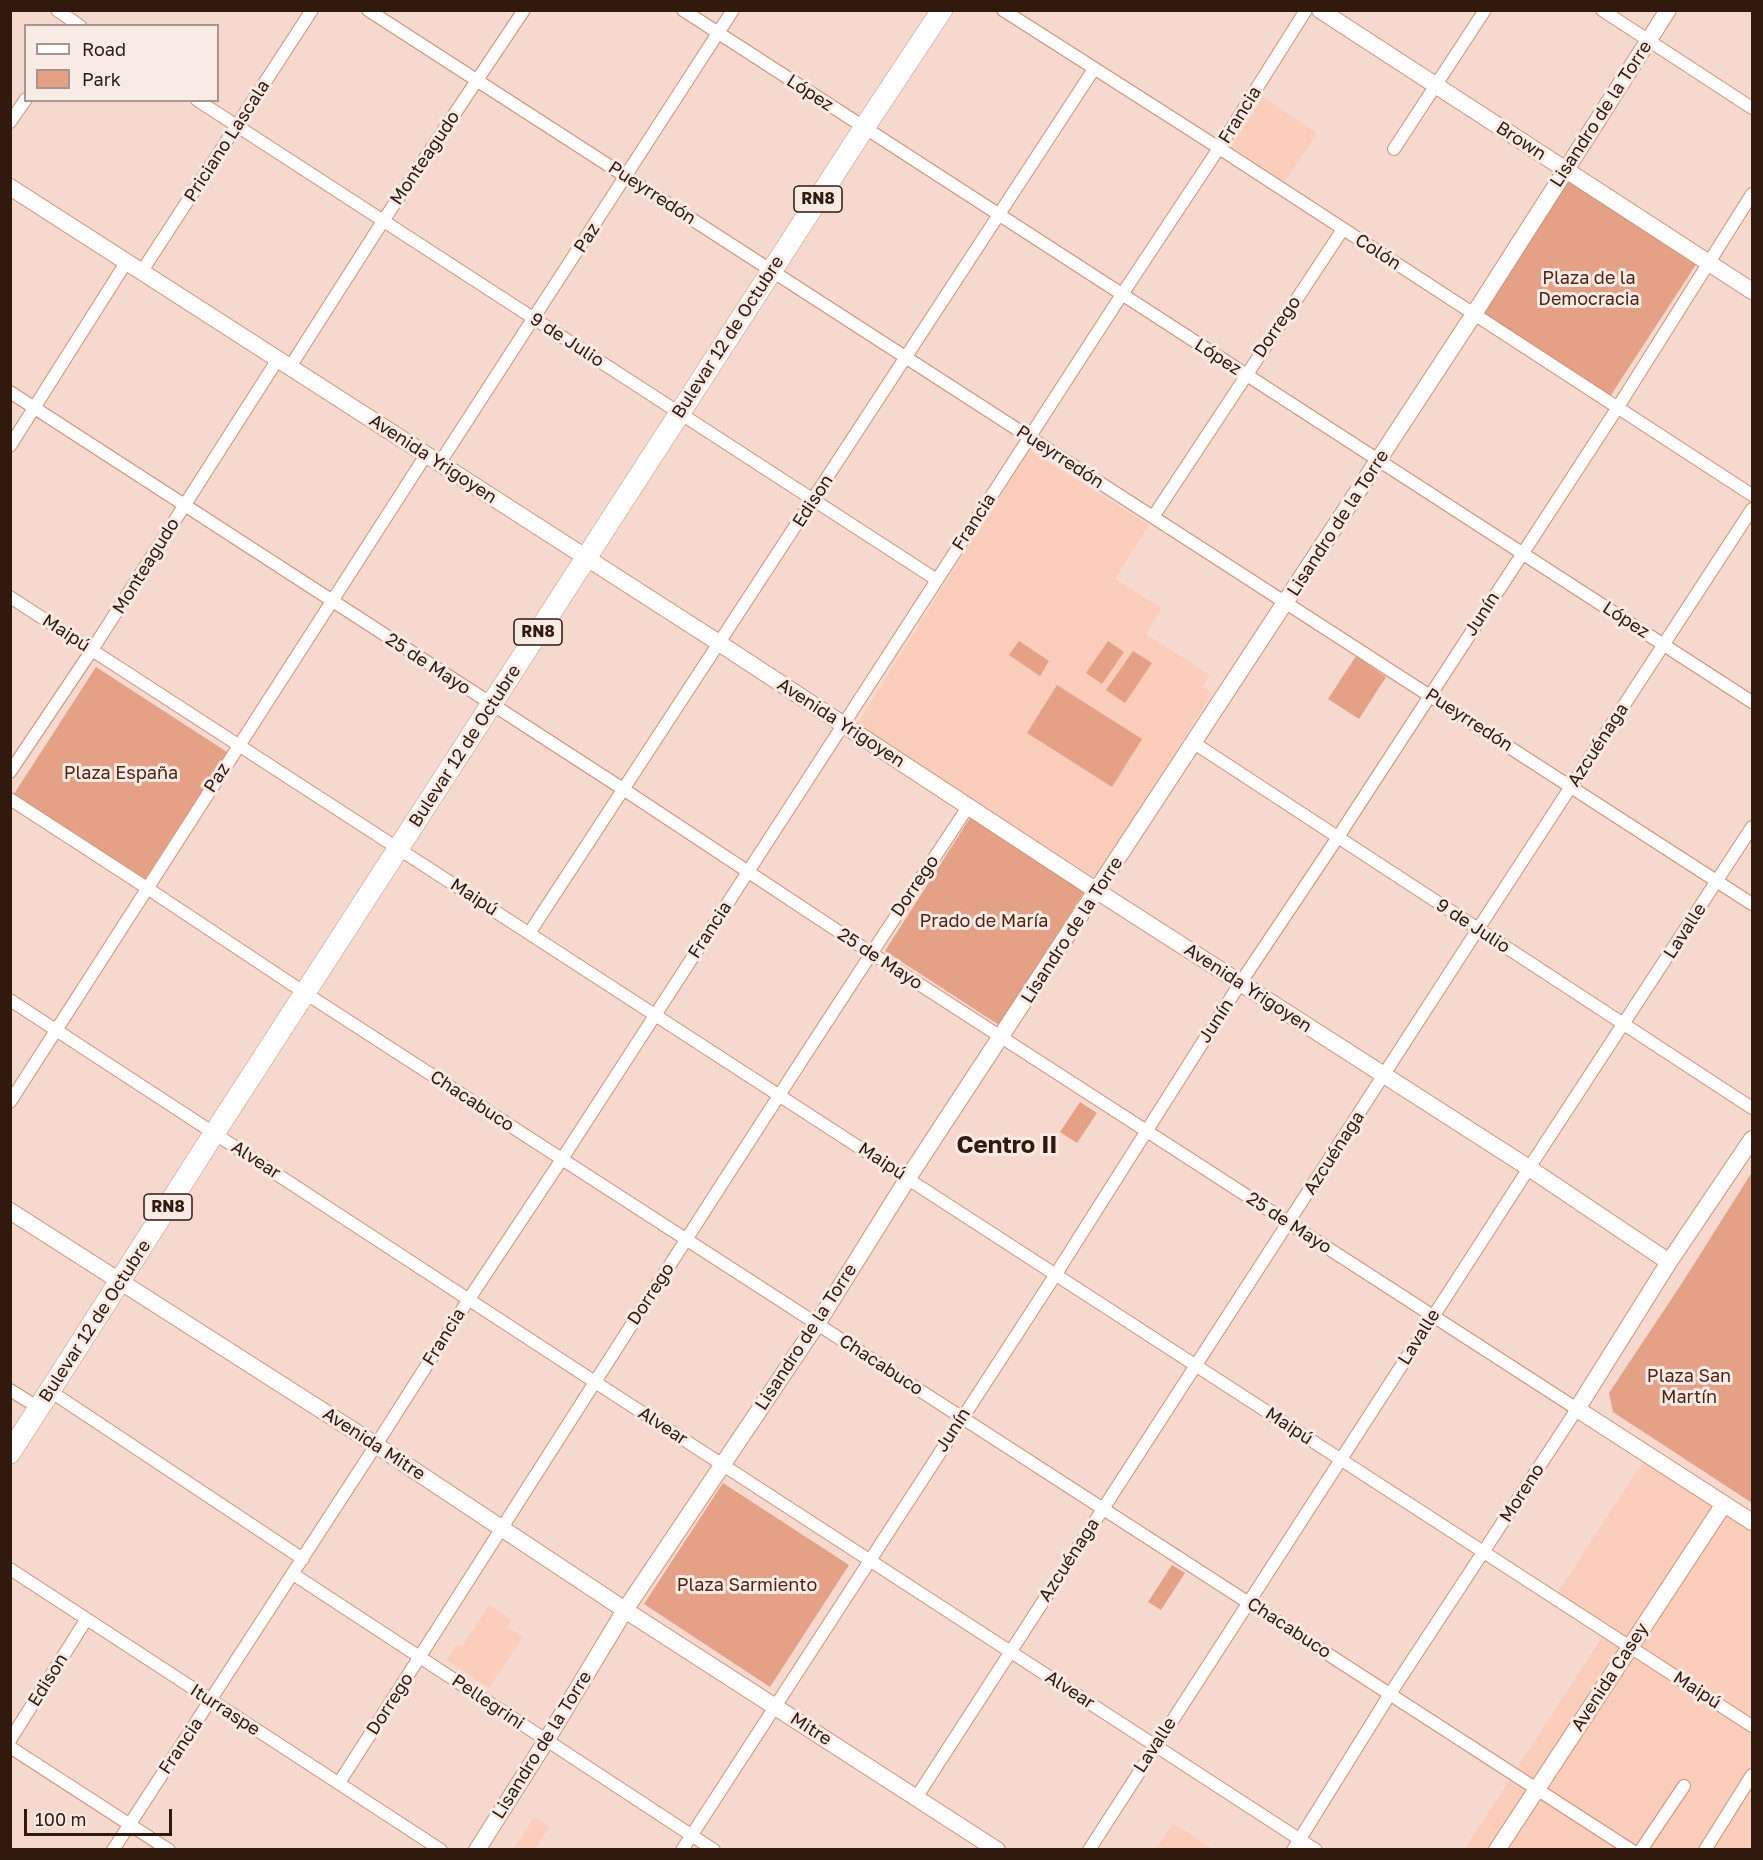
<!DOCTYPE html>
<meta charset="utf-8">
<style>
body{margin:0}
#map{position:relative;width:1763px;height:1860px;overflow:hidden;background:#f6d9ce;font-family:"Golos Text",sans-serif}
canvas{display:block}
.frame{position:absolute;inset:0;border:12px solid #31190e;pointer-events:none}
.legend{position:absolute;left:24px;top:24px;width:195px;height:78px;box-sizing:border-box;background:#f8eae4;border:2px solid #a8968e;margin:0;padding:8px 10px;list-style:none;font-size:18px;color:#31190e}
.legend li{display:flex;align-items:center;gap:12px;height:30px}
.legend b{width:30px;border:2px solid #a8968e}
.scale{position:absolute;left:24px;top:1809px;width:148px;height:27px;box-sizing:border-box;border:3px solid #31190e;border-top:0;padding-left:8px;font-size:18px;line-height:21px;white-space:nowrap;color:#31190e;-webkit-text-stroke:4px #f8eae4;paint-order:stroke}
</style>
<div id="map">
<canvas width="1763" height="1860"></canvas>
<div class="frame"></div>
<ul class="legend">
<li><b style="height:8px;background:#fff"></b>Road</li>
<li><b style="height:16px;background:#e4a186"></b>Park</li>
</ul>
<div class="scale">100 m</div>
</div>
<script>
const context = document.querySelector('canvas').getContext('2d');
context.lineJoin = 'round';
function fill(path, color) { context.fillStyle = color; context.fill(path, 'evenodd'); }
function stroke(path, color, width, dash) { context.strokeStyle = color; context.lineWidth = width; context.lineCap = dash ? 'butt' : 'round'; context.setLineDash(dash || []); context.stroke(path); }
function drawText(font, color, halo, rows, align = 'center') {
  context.font = font + ' "Golos Text",sans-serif'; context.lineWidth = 6; context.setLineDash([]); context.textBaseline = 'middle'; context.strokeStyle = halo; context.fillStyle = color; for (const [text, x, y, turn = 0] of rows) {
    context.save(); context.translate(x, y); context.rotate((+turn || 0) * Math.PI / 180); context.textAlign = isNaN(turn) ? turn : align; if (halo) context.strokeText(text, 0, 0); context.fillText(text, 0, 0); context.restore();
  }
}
fill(new Path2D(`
 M1263,97L1317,133L1285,182L1231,146Z
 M1029,450L1149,525L1115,579L1161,608L1146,634L1210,675L1203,687L1212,693L1096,878L856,726Z
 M1646,1457L1752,1527V1849L1464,1850L1609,1626L1558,1592Z
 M489,1605L512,1620L508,1627L523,1637L489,1688L447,1660L457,1644L462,1647Z
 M534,1817L549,1827L535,1849H514Z
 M1173,1823L1213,1849H1156Z`), '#fbcdbb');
fill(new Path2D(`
 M1568,178L1697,263L1609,398L1480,313Z
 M1019,641L1049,661L1040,676L1009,655Z
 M1108,641L1124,652L1102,684L1086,673Z
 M1133,651L1152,663L1125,703L1106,690Z
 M1356,656L1386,677L1359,719L1328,699Z
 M96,667L227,752L145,879L14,794Z
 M1057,685L1142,739L1112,787L1027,733Z
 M970,818L1084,892L999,1025L885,951Z
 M1080,1102L1097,1113L1077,1143L1060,1132Z
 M1752,1172V1503L1613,1412L1609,1393L1684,1280Z
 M723,1483L849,1565L770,1687L644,1604Z
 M1172,1565L1185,1573L1161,1610L1148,1602Z`), '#e4a186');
const street = new Path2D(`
 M57,10L80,26
 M368,10L1752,904
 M683,10L1752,702
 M1003,10L1219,148L1752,495
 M1602,10L1752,108
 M197,100L937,580
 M10,122L26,99
 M1394,149L1485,10
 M142,271L312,10
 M290,367L383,221L524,10
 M10,392L623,789L871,953L1577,1409L1390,1694L1293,1850
 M10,446L127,261
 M439,464L733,10
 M1153,517L1343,229
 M10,597L1752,1726
 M1194,743L1752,1108
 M10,772L92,650L278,359
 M10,799L147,888L305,993L1631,1850
 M530,932L1094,69
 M10,1000L595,1382L1316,1850
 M10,1102L426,455
 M10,1390L39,1408
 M50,1391L303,1559
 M10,1569L441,1850
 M293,1574L714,1850
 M10,1740L86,1620
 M10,1747L169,1850
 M339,1783C548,1457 754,1129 968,807
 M916,1798L1478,929L1752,509
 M113,1850L376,1445L469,1299L562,1159L1117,302L1219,148L1306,10
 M682,1850L1056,1274L1241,982L1338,837L1618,407L1752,194
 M1089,1850L1529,1168L1752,827
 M1641,1850L1684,1786
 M1705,1850L1752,1775`);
const secondary = new Path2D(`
 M1320,10L1752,291
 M10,187L719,643L1097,891L1529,1168L1669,1262
 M1752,1139L1669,1262L1577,1409L1752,1522
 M10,1211L376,1445L625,1610L997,1850
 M477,1850L546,1741L625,1610L817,1324L908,1178L1474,314L1668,10
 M1497,1850L1724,1504`);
const highway = new Path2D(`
 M10,1453L215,1132L864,128L942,10`);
stroke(street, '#d08f75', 14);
stroke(secondary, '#d08f75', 18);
stroke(highway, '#d08f75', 22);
stroke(street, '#fff', 12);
stroke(secondary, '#fff', 16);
stroke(highway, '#fff', 21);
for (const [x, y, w] of [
 [818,199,48],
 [538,632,48],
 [168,1207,48]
]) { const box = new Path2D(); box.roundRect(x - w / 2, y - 13, w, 26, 4.5); context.fillStyle = '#f8eae4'; context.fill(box); stroke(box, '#31190e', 1.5); }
drawText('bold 16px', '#31190e', null, [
 ["RN8",818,199],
 ["RN8",538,632],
 ["RN8",168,1207]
]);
drawText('18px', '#31190e', '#f8eae4', [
 ["López",810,93,33],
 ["Lisandro de la Torre",1601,114,-57],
 ["Francia",1240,115,-58],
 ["Priciano Lascala",227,141,-57],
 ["Brown",1521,141,33],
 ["Monteagudo",425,158,-56],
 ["Pueyrredón",652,193,33],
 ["Paz",587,238,-57],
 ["Colón",1378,252,33],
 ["Dorrego",1277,327,-56],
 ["Bulevar 12 de Octubre",728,337,-57],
 ["9 de Julio",567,340,33],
 ["López",1218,357,33],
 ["Pueyrredón",1060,457,33],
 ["Avenida Yrigoyen",433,459,33],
 ["Edison",813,501,-57],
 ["Francia",974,522,-57],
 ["Lisandro de la Torre",1338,523,-57],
 ["Monteagudo",146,566,-58],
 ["Junín",1482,614,-57],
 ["López",1626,620,33],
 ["Maipú",66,633,33],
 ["25 de Mayo",428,664,33],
 ["Pueyrredón",1469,720,33],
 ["Avenida Yrigoyen",841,723,33],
 ["Azcuénaga",1598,745,-57],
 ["Bulevar 12 de Octubre",465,746,-57],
 ["Paz",217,778,-57],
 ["Dorrego",915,886,-56],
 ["Maipú",474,897,33],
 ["9 de Julio",1473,926,33],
 ["Francia",710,930,-57],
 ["Lisandro de la Torre",1072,930,-57],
 ["Lavalle",1685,931,-57],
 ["25 de Mayo",880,959,33],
 ["Avenida Yrigoyen",1248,988,33],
 ["Junín",1216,1021,-57],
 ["Chacabuco",472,1101,33],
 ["Azcuénaga",1334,1153,-57],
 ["Alvear",256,1160,33],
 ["Maipú",882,1161,33],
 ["25 de Mayo",1289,1223,33],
 ["Dorrego",651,1294,-57],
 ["Bulevar 12 de Octubre",95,1321,-57],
 ["Francia",444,1337,-58],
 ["Lisandro de la Torre",806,1337,-57],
 ["Lavalle",1419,1337,-58],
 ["Chacabuco",881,1365,33],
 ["Alvear",663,1426,33],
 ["Maipú",1289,1426,33],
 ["Junín",953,1430,-57],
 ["Avenida Mitre",374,1444,33],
 ["Moreno",1522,1493,-57],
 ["Azcuénaga",1069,1560,-57],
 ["Chacabuco",1289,1628,33],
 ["Avenida Casey",1610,1677,-57],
 ["Edison",48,1680,-58],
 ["Alvear",1070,1690,33],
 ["Maipú",1697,1690,33],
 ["Pellegrini",488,1702,34],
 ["Dorrego",390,1704,-57],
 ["Iturraspe",225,1710,33],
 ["Mitre",811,1729,33],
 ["Lisandro de la Torre",542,1745,-58],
 ["Lavalle",1155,1745,-57],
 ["Francia",181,1746,-56]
]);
drawText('18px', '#502513', '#f8eae4', [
 ["Plaza de la",1589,278],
 ["Democracia",1589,299],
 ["Plaza España",121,773],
 ["Prado de María",984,921],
 ["Plaza San",1689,1376],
 ["Martín",1689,1397],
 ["Plaza Sarmiento",747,1585]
]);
drawText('bold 24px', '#31190e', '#f8eae4', [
 ["Centro II",1007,1145]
]);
</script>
